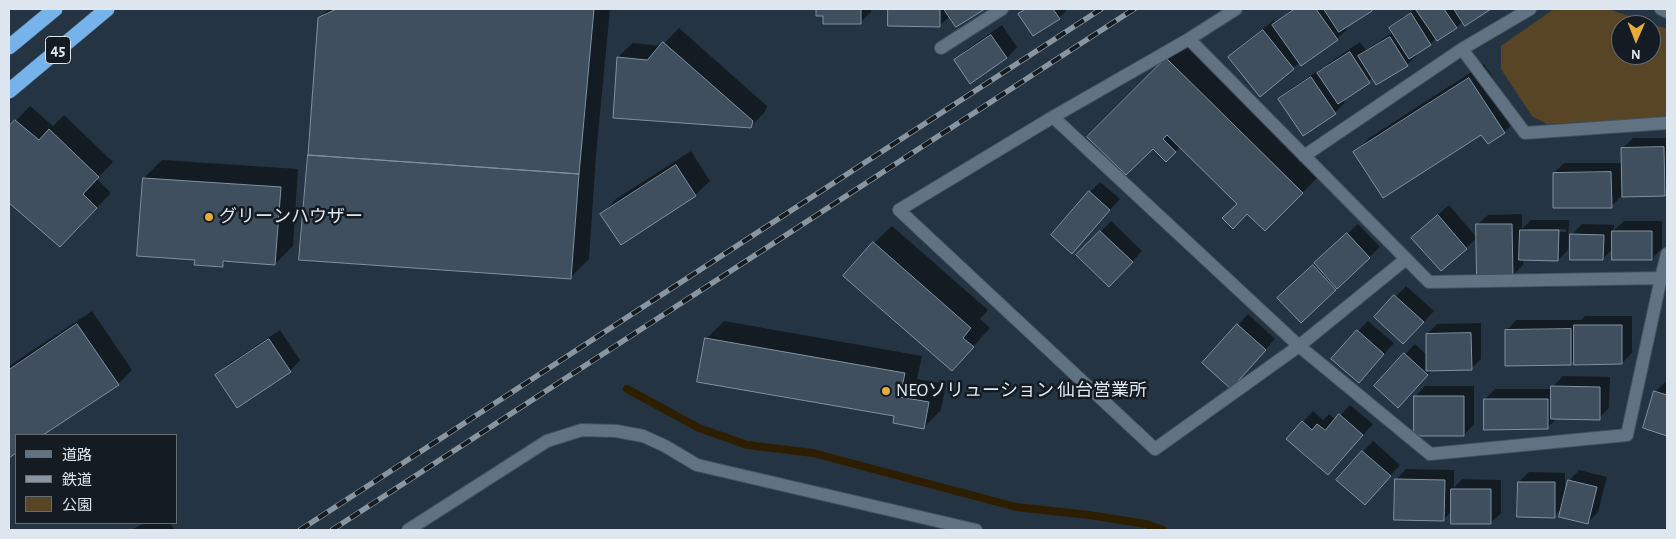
<!DOCTYPE html>
<meta charset="utf-8">
<style>
body{margin:0}
#map{position:relative;width:1676px;height:539px;overflow:hidden;background:#253443;font-family:"Alegreya Sans","Noto Sans JP",sans-serif}
canvas{display:block}
.frame{position:absolute;inset:0;border:10px solid #dee7f0;pointer-events:none}
.legend{position:absolute;left:15px;top:434px;width:162px;height:90px;box-sizing:border-box;background:#141b22;border:1px solid #656d74;margin:0;padding:6px 9px;list-style:none;font-size:15px;color:#dee7f0}
.legend li{display:flex;align-items:center;gap:10px;height:25px}
.legend b{width:25px;border:1px solid #656d74}
.north{position:absolute;left:1611px;top:15px;width:50px;height:50px;box-sizing:border-box;background:#141b22;border:1px solid #656d74;border-radius:50%;rotate:181deg;font-size:14px;font-weight:700;line-height:20px;text-align:center;color:#dee7f0}
.north::after{content:'';display:block;margin:auto;width:18px;height:22px;background:#e7ac37;clip-path:polygon(50% 0,100% 100%,50% 72%,0 100%)}
</style>
<div id="map">
<canvas width="1676" height="539"></canvas>
<div class="frame"></div>
<ul class="legend">
<li><b style="height:6px;background:#617383"></b>道路</li>
<li><b style="height:6px;background:#8995a0"></b>鉄道</li>
<li><b style="height:14px;background:#574526"></b>公園</li>
</ul>
<div class="north">N</div>
</div>
<script>
const context = document.querySelector('canvas').getContext('2d');
context.lineJoin = 'round';
function fill(path, color) { context.fillStyle = color; context.fill(path, 'evenodd'); }
function stroke(path, color, width, dash) { context.strokeStyle = color; context.lineWidth = width; context.lineCap = dash ? 'butt' : 'round'; context.setLineDash(dash || []); context.stroke(path); }
function drawText(font, color, halo, rows, align = 'center') {
  context.font = font + ' "Alegreya Sans","Noto Sans JP",sans-serif'; context.lineWidth = 5; context.setLineDash([]); context.textBaseline = 'middle'; context.strokeStyle = halo; context.fillStyle = color; for (const [text, x, y, turn = 0] of rows) {
    context.save(); context.translate(x, y); context.rotate((+turn || 0) * Math.PI / 180); context.textAlign = isNaN(turn) ? turn : align; if (halo) context.strokeText(text, 0, 0); context.fillText(text, 0, 0); context.restore();
  }
}
fill(new Path2D(`
 M1554,9H1608L1667,29V118L1547,124L1532,116L1501,69V46ZM1621,25H1651V55H1621Z`), '#574526');
fill(new Path2D(`
 M329,9H610L596,155L589,259L571,277L319,18Z
 M817,9H871V12L860,23L824,14L817,15Z
 M890,9H982L956,26L950,16L939,26L889,25Z
 M1025,9H1068L1059,18L1034,34L1020,14Z
 M1293,9H1373L1346,27L1347,29L1337,39L1300,62L1260,95L1230,57L1240,47L1274,20L1276,23Z
 M1415,9H1489L1466,24L1463,21L1457,27L1437,39L1436,38L1430,44L1416,53L1417,55L1407,65L1373,78L1343,99L1345,102L1335,113L1280,99L1290,89L1322,68L1323,69L1329,63L1360,42L1366,50L1393,32L1391,28L1401,18Z
 M1002,25L1017,47L1007,58L956,60L966,50Z
 M679,28L767,106L765,112L751,126L618,57L633,43L662,46Z
 M1188,38L1324,171L1265,230L1180,147L1166,161L1153,147L1089,137Z
 M1484,64L1519,118L1504,132L1482,133L1355,152L1369,138Z
 M30,106L53,126L64,115L113,162L97,179L111,193L60,245L9,202V128Z
 M1633,138H1667V192L1664,195H1622L1611,207L1554,173L1564,163H1623L1622,149Z
 M691,151L710,181L695,195L602,214L616,199Z
 M162,160L298,169L293,246L275,264L227,260L222,265L196,259L139,255L144,178Z
 M1100,182L1120,199L1072,252L1090,192Z
 M1449,205L1477,238L1441,270L1423,228Z
 M1522,214V229L1531,220H1569L1568,250L1558,260L1523,259V265L1512,276L1477,225L1488,215ZM1529,229H1566V232L1529,231Z
 M1111,221L1142,251L1120,275L1078,255Z
 M1624,221H1662V248L1652,259L1613,248L1603,259L1572,235L1582,224L1614,225L1613,231Z
 M1358,224L1380,247L1301,321L1289,288Z
 M892,226L988,310L980,319L990,328L952,370L874,243Z
 M1406,286L1434,311L1414,332L1376,317Z
 M92,311L132,370L118,384L41,435H16V452L9,457V366Z
 M1248,314L1275,339L1241,377L1204,363Z
 M1585,316H1632V353L1622,363L1575,359L1570,364L1506,331L1516,320H1581Z
 M724,321L922,356L917,379L946,384L941,410L924,427L706,339Z
 M1368,321L1394,343L1369,371L1358,331Z
 M1481,323V359L1471,369L1432,370L1408,396L1405,354L1415,344L1427,355V334L1437,324Z
 M280,330L300,360L290,371L217,375L227,365Z
 M1563,376L1610,377L1609,408L1599,418H1557L1547,428L1485,399L1495,389H1553V387Z
 M1667,380V434L1645,427L1655,392Z
 M1425,386H1474V424L1464,435L1415,397Z
 M1350,405L1373,424L1338,463L1288,438L1313,411L1323,420L1329,414L1336,420Z
 M1373,441L1400,465L1375,493L1338,480Z
 M1406,469L1454,470V488L1462,479L1501,480V513L1491,523L1452,511L1443,520L1396,480Z
 M1579,470L1607,477L1598,512L1588,523L1562,508L1554,516L1519,482L1529,472L1565,473V494L1569,481Z
 M144,523H170L175,530H132Z`), '#0007');
stroke(new Path2D(`
 M627,389L699,428L747,445L813,453L1016,507L1089,515L1146,524L1163,530`), '#2e1e00', 8);
const building = new Path2D(`
 M337,9H594L579,174L308,155L318,18Z
 M806,9H861V24H823V16H816V9Z
 M888,9H940V27L888,26Z
 M944,9H985L956,27Z
 M1026,9H1053L1060,19L1033,36L1018,14Z
 M1295,9H1316L1338,40L1301,66L1272,25Z
 M1324,9H1371L1372,11L1339,32Z
 M1418,9H1444L1457,28L1437,41L1416,10Z
 M1454,9H1491L1465,26Z
 M1411,13L1431,45L1409,59L1389,28Z
 M1263,30L1294,69L1260,97L1228,57Z
 M991,35L1007,58L970,84L954,60Z
 M1390,37L1408,66L1376,85L1358,56Z
 M663,42L753,121L751,128L613,118L617,57L647,60Z
 M1350,52L1370,83L1338,104L1317,73Z
 M1166,58L1303,193L1265,231L1247,214L1233,229L1222,218L1237,204L1167,135L1163,139L1176,152L1166,162L1153,149L1126,175L1087,137Z
 M1311,77L1336,114L1303,136L1278,99Z
 M1469,78L1505,133L1488,144L1481,135L1383,198L1353,152Z
 M15,120L39,140L49,129L99,177L83,194L97,208L60,247L9,203V126Z
 M1664,147L1665,196L1622,197L1621,148Z
 M308,155L579,174L571,279L299,260Z
 M676,165L696,196L621,245L600,214Z
 M1611,172L1612,208H1553V173Z
 M143,178L281,187L275,265L223,261V267L194,265L195,260L137,256Z
 M1089,191L1110,210L1072,254L1051,235Z
 M1438,215L1467,249L1441,271L1411,238Z
 M1476,224H1512L1513,277H1477Z
 M1520,230H1559L1558,261L1519,260Z
 M1100,231L1133,262L1109,287L1076,255Z
 M1612,231H1652V260H1612Z
 M1347,233L1370,258L1337,289L1314,263Z
 M1570,234L1604,235L1603,260H1570Z
 M873,242L971,328L963,338L974,347L952,371L843,276Z
 M1313,265L1336,290L1301,323L1277,298Z
 M1394,295L1424,322L1403,344L1374,317Z
 M77,324L119,385L43,435H16V453L9,458V370Z
 M1237,324L1266,350L1231,389L1202,363Z
 M1574,325H1622V364L1574,365Z
 M1571,329V365L1505,366V330Z
 M1357,330L1384,354L1359,383L1331,359Z
 M1471,333L1472,370L1426,371V334Z
 M705,338L905,373L900,397L929,402L924,429L893,423L894,416L697,382Z
 M269,339L291,372L237,408L215,375Z
 M1404,353L1428,375L1398,408L1374,386Z
 M1551,386L1600,387V420L1551,419Z
 M1654,391L1667,395V436L1643,428Z
 M1414,396H1464V436H1414Z
 M1484,399H1548V429L1484,430Z
 M1339,414L1363,435L1328,475L1286,439L1302,421L1312,430L1317,424L1325,430Z
 M1362,451L1391,476L1365,505L1336,480Z
 M1395,479L1445,480L1444,521L1394,520Z
 M1568,480L1597,487L1588,524L1559,517Z
 M1518,482H1555V518L1517,517Z
 M1451,489H1491V524H1451Z`);
fill(building, '#3f4f5e');
stroke(building, '#7f91a2', 1);
const minor = new Path2D(`
 M1236,9L1189,39L1053,117L899,210L1155,449L1299,346L1406,259
 M1661,9L1667,12
 M941,48L1002,9
 M1462,49L1525,133L1667,123
 M1053,117L1299,346L1430,454L1627,435L1661,278L1429,282L1189,39
 M1304,156L1462,49L1530,9
 M1661,278L1667,254
 M408,530L547,441L582,430L616,431L643,436L665,446L697,465L976,530`);
const highway = new Path2D(`
 M9,47L55,9
 M9,91L107,9`);
stroke(minor, '#43515d', 14);
stroke(highway, '#43515d', 16);
stroke(minor, '#617383', 12);
stroke(highway, '#75b3ea', 15);
const rail = new Path2D(`
 M300,530L1101,9
 M332,530L1134,9`);
stroke(rail, '#8995a0', 5.5);
stroke(rail, '#141b22', 4, [11]);
for (const [x, y, r, color] of [
 [209,217,5,"#e7ac37"],
 [886,391,5,"#e7ac37"]
]) { const dot = new Path2D(); dot.arc(x, y, r, 0, 2 * Math.PI); context.fillStyle = color; context.fill(dot); stroke(dot, '#141b22', 2); }
for (const [x, y, w] of [
 [58,50,25]
]) { const box = new Path2D(); box.roundRect(x - w / 2, y - 13.5, w, 27, 4); context.fillStyle = '#141b22'; context.fill(box); stroke(box, '#dee7f0', 1); }
drawText('bold 16px', '#dee7f0', null, [
 ["45",58,50]
]);
drawText('18px', '#dee7f0', '#141b22', [
 ["グリーンハウザー",219,217],
 ["NEOソリューション 仙台営業所",896,391]
], 'left');
</script>
